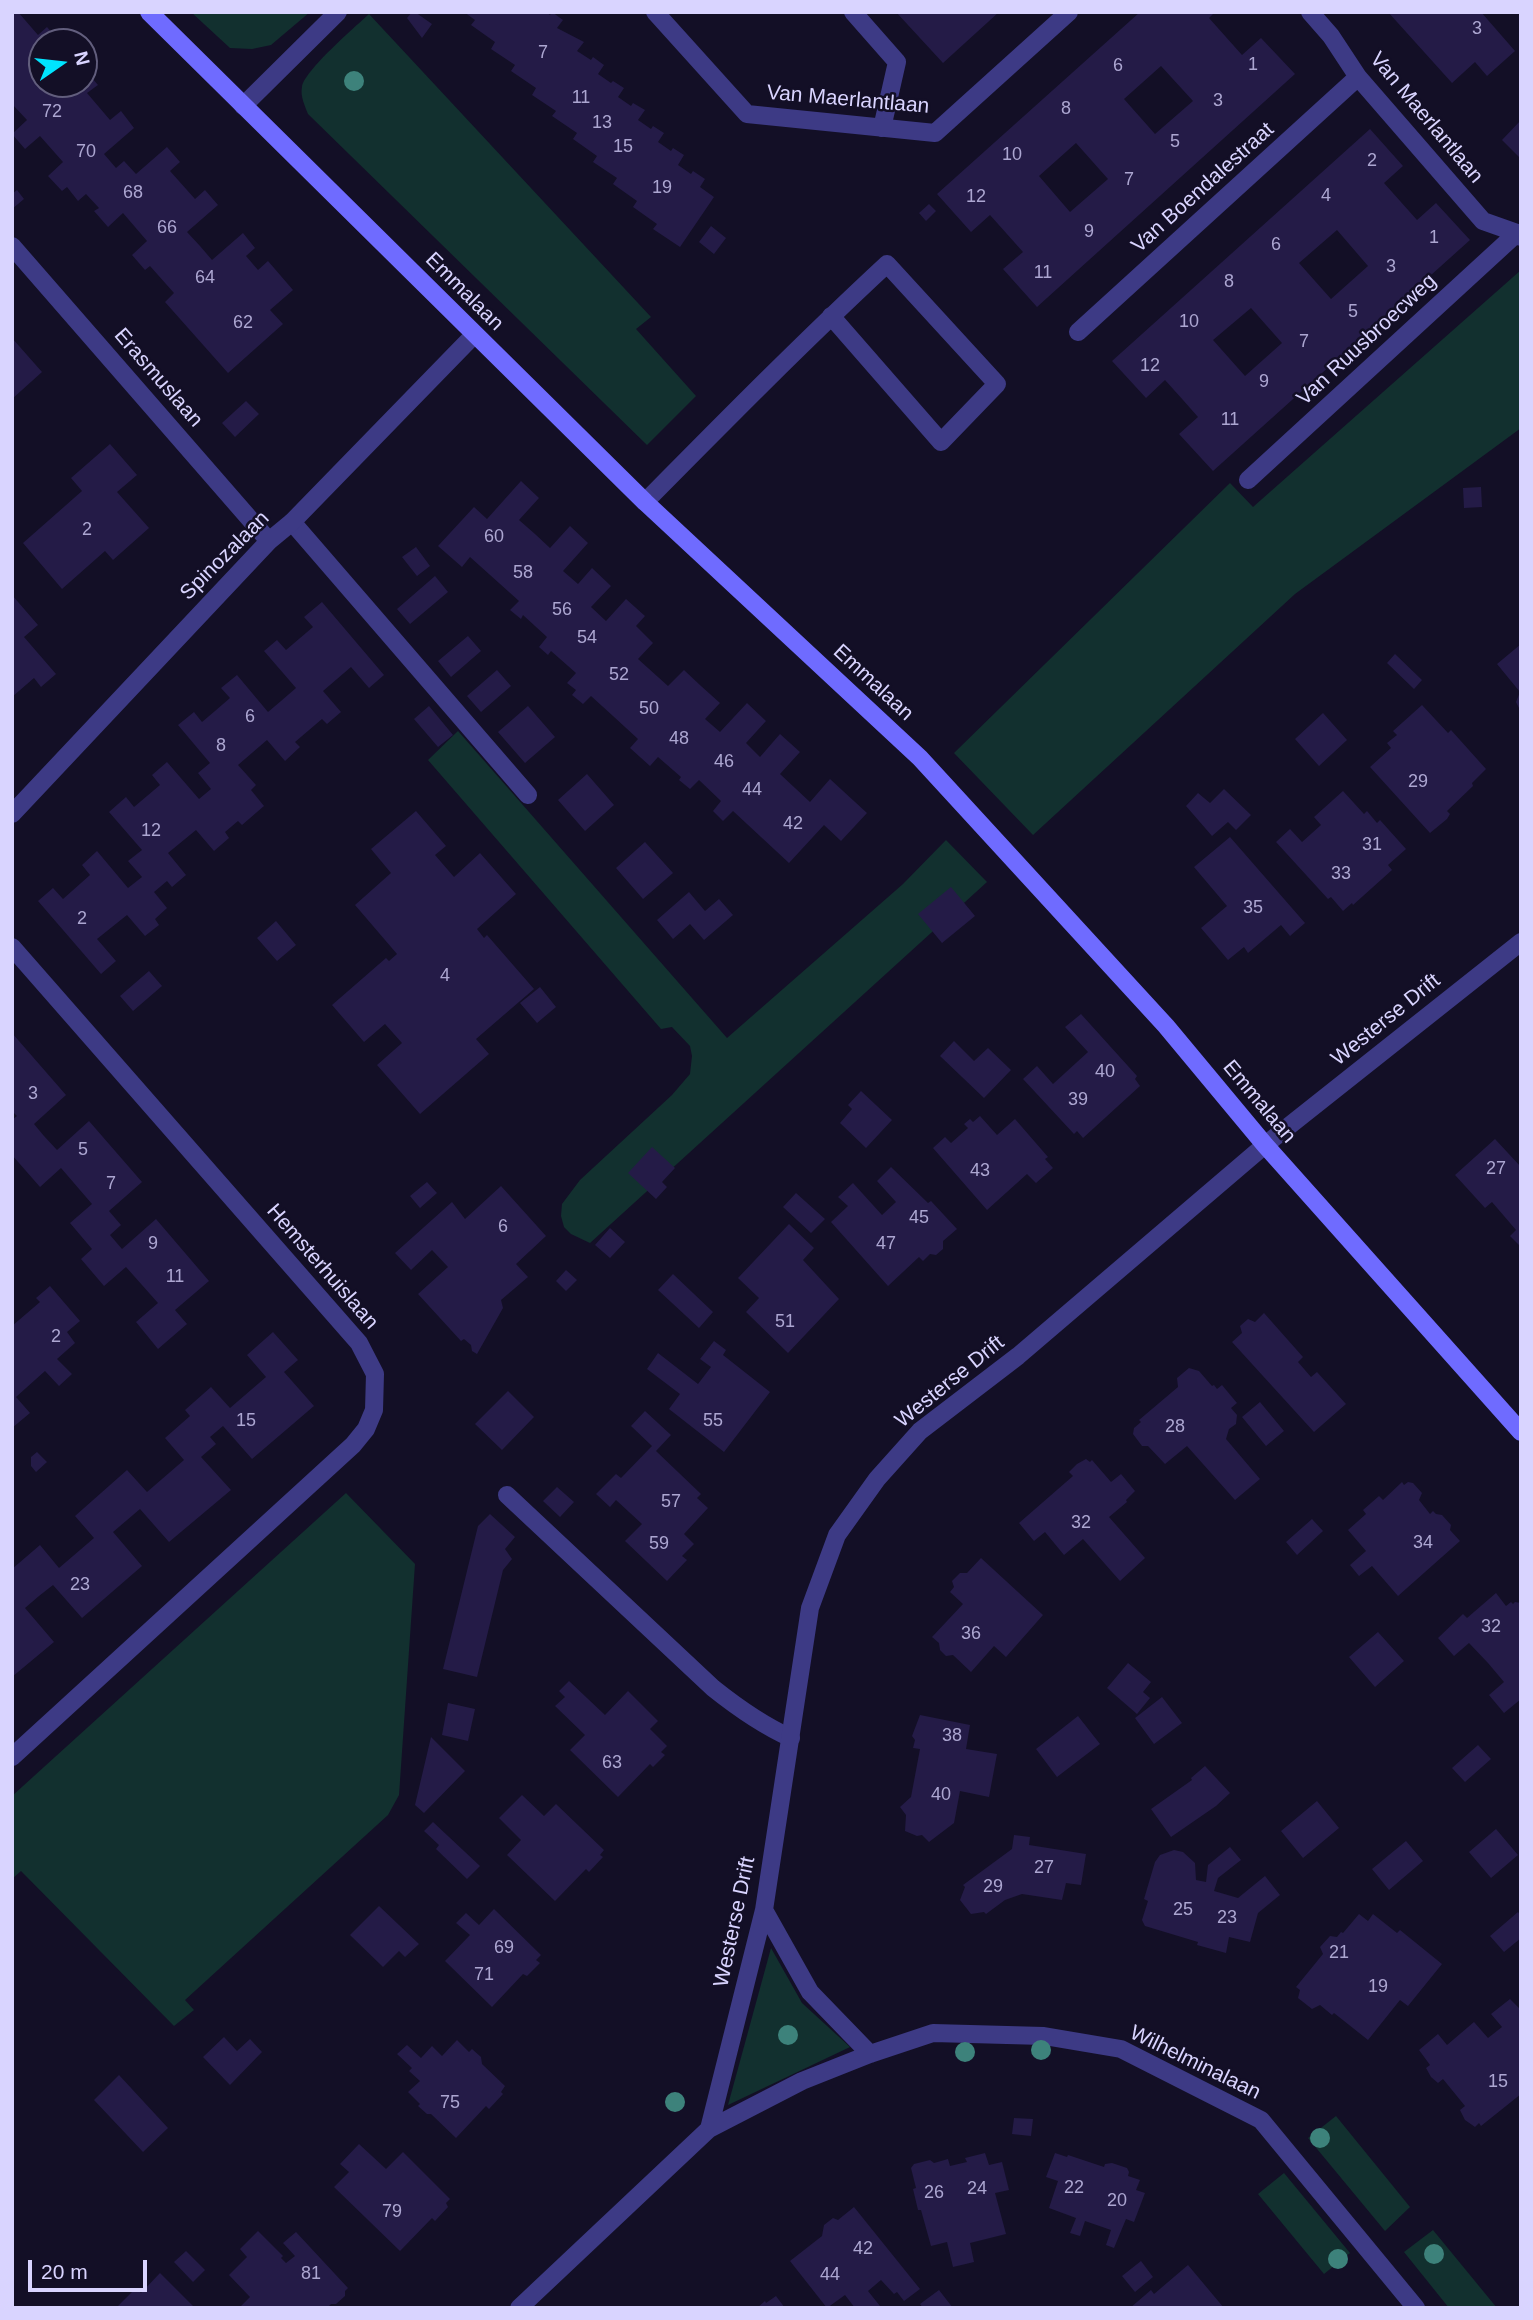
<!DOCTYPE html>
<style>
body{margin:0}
#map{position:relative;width:1533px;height:2320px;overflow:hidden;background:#130f26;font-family:Arial,sans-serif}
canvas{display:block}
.frame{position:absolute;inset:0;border:14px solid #d9d4ff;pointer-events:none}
.north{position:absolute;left:28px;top:28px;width:70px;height:70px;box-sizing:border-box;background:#130f26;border:2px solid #625e7d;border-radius:50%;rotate:76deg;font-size:19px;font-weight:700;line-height:28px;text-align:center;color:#d9d4ff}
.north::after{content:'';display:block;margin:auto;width:24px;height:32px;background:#00e5ff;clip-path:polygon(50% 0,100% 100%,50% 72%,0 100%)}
.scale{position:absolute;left:28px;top:2260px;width:119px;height:32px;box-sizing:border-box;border:4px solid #d9d4ff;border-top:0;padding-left:9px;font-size:21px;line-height:24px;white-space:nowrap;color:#d9d4ff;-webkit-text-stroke:5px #130f26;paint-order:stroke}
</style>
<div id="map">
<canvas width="1533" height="2320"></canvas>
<div class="frame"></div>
<div class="north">N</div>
<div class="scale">20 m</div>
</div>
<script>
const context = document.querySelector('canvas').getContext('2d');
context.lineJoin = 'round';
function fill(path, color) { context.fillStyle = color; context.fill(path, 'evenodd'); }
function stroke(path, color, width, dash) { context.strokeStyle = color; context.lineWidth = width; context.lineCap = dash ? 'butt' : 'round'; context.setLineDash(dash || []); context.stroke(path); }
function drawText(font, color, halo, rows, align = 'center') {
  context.font = font + ' Arial,sans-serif'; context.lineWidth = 5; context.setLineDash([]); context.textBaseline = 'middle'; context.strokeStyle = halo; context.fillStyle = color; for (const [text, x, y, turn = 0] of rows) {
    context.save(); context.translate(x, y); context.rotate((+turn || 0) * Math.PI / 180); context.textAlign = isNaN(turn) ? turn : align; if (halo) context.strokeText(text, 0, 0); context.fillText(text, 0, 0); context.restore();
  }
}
fill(new Path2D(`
 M191,12H310L271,45L252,49L230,48Z
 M369,14L651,317L636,329L696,396L647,445L308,114C305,106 300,96 302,87C304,71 355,27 369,14Z
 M1521,270V428L1295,594L1033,835L954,753L1230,483L1253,507Z
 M458,731L727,1038L903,884L946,840L987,882L590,1243L571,1234L564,1227L561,1216L562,1204L580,1180L672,1095L690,1074L692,1056L690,1046L672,1027L661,1029L428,760Z
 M346,1493L415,1564L399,1795L388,1815L185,2000L194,2010L174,2026L21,1871L12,1879V1796Z
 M771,1948L802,2003L850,2047L728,2105Z
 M1336,2116L1410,2207L1385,2231L1308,2138Z
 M1284,2173L1350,2253L1324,2274L1258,2194Z
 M1433,2230L1497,2308H1449L1404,2252Z`), '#12302f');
fill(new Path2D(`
 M12,12H18L38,35L47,27L60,42H42V57L30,68L54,96L67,84H84V69L98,85L87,93L110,120L121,111L134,128L104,154L116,168L124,161L136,174L167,147L180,162L170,171L195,199L205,190L218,205L187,232L200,246L212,260L243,233L255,248L246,256L258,270L268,261L293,290L270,310L283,324L228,373L165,302L174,293L150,266L145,270L132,255L147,241L123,213L108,227L94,211L99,208L86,194L78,201L67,187L62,191L48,176L63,162L40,136L25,149L12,134L27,120L12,104Z
 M412,12H415L432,24L422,38L407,18Z
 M464,12H546L550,15L552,12L563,20L557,28L584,42L577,51L591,60L593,57L604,65L598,74L611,83L613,81L624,88L618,97L631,106L633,103L645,110L638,120L651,129L653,126L664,133L658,142L671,151L673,148L684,155L678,165L691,174L693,171L705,179L700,187L714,197L680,247L653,229L657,224L633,207L637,201L613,184L617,178L593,162L597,156L573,139L577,133L552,116L556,111L532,95L536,88L511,71L515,65L491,49L495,42L471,25L475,20Z
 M896,12H999L943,63Z
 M1140,12H1215L1209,18L1242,55L1261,38L1295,74L1037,307L1003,269L1023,252L990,215L971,232L937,194ZM1161,66L1193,101L1155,134L1124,99ZM1076,143L1108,179L1070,212L1039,176Z
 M1388,12H1481L1515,51L1487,76L1475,62L1452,83Z
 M1521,120V159L1502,140Z
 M1370,129L1403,166L1384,183L1417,220L1436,203L1470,240L1213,471L1179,434L1198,417L1183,400L1165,380L1146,398L1112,361ZM1337,230L1368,266L1331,299L1299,263ZM1251,308L1282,343L1245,376L1213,340Z
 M17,190L24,199L12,209V194Z
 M929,204L936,211L926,221L919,213Z
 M711,226L726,238L714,254L699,242Z
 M12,338L42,372L12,399Z
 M246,401L259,414L235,437L222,423Z
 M110,444L137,475L117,492L149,528L113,560L105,551L62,589L23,543L82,491L71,478Z
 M521,481L539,498L519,520L535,534L550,548L570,526L588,543L563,571L578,584L592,568L611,586L591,607L606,621L626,599L645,616L636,626L653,643L638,659L668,686L684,670L701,686L720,703L705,719L720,732L747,703L766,721L746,743L760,757L780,734L800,752L780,774L810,802L830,779L867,813L841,841L824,825L789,863L733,811L723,821L713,811L721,801L699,780L690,789L679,780L681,777L658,757L650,766L630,748L638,739L613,716L591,696L583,704L572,695L576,690L567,683L576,673L551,651L548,655L539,647L547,637L523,615L521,619L510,610L519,601L470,557L462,567L438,546L474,507L487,519Z
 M1481,487L1482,507L1464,508L1463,488Z
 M416,547L430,566L417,576L402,557Z
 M435,576L448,592L410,624L397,609Z
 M12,595L38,625L24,637L56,674L41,687L34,678L12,697Z
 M322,602L384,675L369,688L351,667L323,691L341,712L327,724L322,719L295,742L300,747L285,761L267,740L238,765L256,785L251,790L264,806L242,825L238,821L225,832L229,838L214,851L196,830L168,853L186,875L172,887L167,881L154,892L167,908L155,919L159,925L145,936L127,915L97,939L116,961L101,974L38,901L53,888L63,899L90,875L82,865L97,851L128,888L142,877L128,861L142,850L109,812L126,797L134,807L160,785L152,775L167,762L199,799L211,789L198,773L210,763L178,725L194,712L202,722L215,711L230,698L221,688L237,675L268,712L281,701L296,688L264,651L277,640L286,650L313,627L304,617Z
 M468,636L481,651L451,677L438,661Z
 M1521,644V712L1516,702L1520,692L1497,664Z
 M1395,654L1422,680L1414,689L1387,663Z
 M497,670L511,686L481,712L467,696Z
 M1422,705L1448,733L1451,730L1486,769L1472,783L1473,786L1447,811L1450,814L1447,819L1430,833L1370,767L1391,748L1387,743L1397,735L1393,731Z
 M429,706L453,735L438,747L414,719Z
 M528,706L555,737L525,763L498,732Z
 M1323,713L1347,740L1319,766L1295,739Z
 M587,774L614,805L585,831L558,800Z
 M1224,789L1251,815L1236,830L1228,822L1212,836L1186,806L1198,793L1210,803Z
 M1343,791L1364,814L1367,811L1377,823L1380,820L1406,849L1388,865L1392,870L1353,905L1352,903L1343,911L1331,897L1328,899L1276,842L1290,829L1302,842L1321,825L1314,817Z
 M416,811L446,846L435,855L454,877L480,853L516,894L477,929L484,938L487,935L534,989L476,1039L489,1054L420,1114L377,1065L402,1043L385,1024L364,1042L332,1005L386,958L389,961L397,954L355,905L391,873L371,849Z
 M1230,837L1305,923L1290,936L1281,925L1248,953L1244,947L1228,960L1201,928L1227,906L1194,867Z
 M645,842L673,873L643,899L616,868Z
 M951,887L975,916L942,943L918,914Z
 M689,892L705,911L719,899L733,915L704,940L690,924L673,939L657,920Z
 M276,921L296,945L277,961L257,938Z
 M149,971L162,986L133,1011L120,996Z
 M540,987L556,1007L537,1023L520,1003Z
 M1081,1014L1137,1076L1135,1079L1140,1086L1083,1138L1077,1131L1074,1134L1023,1079L1037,1066L1053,1084L1088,1052L1065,1027Z
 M12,1033L66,1095L34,1124L44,1136L57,1150L89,1121L142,1182L109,1211L121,1225L110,1235L122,1249L156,1219L209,1281L175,1310L187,1324L158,1349L136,1322L158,1303L126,1267L104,1286L81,1259L92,1249L70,1223L92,1204L61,1168L40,1187L12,1155V1120L17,1116L12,1111Z
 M954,1041L974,1061L988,1048L1011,1070L984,1098L940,1056Z
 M861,1091L892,1120L866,1148L840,1123L852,1109L848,1105Z
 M980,1116L997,1135L1015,1119L1048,1157L1045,1159L1053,1168L1036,1183L1027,1174L987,1210L933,1148L945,1137L951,1143L968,1128L964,1124L970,1119L973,1122Z
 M1495,1139L1521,1167V1247L1510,1236L1516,1230L1492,1202L1485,1208L1455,1175Z
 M652,1147L675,1168L662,1182L667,1187L656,1199L628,1173Z
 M891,1167L928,1203L931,1201L957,1229L943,1241V1249L936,1255L930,1254L923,1261L919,1257L888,1286L831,1222L848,1206L838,1197L853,1183L882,1215L896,1202L877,1181Z
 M427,1182L437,1193L420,1208L410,1196Z
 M501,1186L546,1236L516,1264L528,1277L501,1300L503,1308L477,1354L472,1351L471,1345L464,1339L461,1341L418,1294L448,1267L432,1250L411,1270L395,1253L452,1202L465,1219Z
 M796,1193L825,1219L811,1233L783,1207Z
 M789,1224L814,1248L803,1260L839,1299L788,1353L746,1312L759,1298L738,1278Z
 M610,1228L625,1242L610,1258L595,1245Z
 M566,1270L577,1280L566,1291L556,1281Z
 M673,1274L713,1312L699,1328L658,1290Z
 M50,1286L80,1321L67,1332L75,1343L57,1359L72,1374L59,1386L45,1371L16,1397L30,1413L12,1428V1326L40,1302L36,1298Z
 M1264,1313L1303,1357L1298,1362L1311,1377L1317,1372L1346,1404L1314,1432L1232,1342L1242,1333L1240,1326L1248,1319L1255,1322Z
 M273,1332L298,1360L284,1372L314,1406L252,1459L223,1426L210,1437L216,1444L201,1457L231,1490L169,1542L140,1509L113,1532L142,1566L82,1618L53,1585L39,1596L25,1608L54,1642L12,1677V1569L40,1545L59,1568L94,1538L75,1516L127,1470L147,1492L184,1460L165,1438L190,1416L185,1410L211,1387L230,1408L266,1377L247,1355Z
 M714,1341L726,1350L723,1355L770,1392L724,1452L669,1409L680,1394L647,1369L658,1353L698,1384L711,1367L700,1359Z
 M1189,1368L1199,1371L1212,1386L1214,1385L1217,1389L1222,1385L1237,1403L1231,1408L1237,1415L1236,1424L1229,1429L1226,1439L1260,1479L1235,1500L1187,1446L1165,1464L1148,1446H1142L1133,1434L1134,1428L1141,1422L1139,1420L1178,1387L1177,1378Z
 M508,1391L534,1417L502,1450L475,1424Z
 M1260,1402L1284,1431L1266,1446L1242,1417Z
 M645,1411L671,1435L656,1451L701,1494L697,1498L708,1508L684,1534L694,1544L682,1556L687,1560L667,1581L625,1541L642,1524L616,1500L610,1507L596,1494L616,1474L621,1478L652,1446L631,1426Z
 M37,1452L47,1462L36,1472L31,1466V1457Z
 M1086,1459L1090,1462L1092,1460L1111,1482L1121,1474L1135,1491L1126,1500L1127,1502L1109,1517L1145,1558L1120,1581L1083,1539L1064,1555L1045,1532L1034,1541L1019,1523L1073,1476L1069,1472L1077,1464Z
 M1402,1482L1404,1485L1408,1482L1413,1483L1422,1493L1419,1500L1430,1514L1433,1511L1436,1514L1442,1515L1451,1525L1450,1530L1460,1541L1398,1596L1372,1566L1359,1576L1350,1565L1366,1551L1348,1530L1366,1514L1363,1510L1379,1496L1383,1500Z
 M557,1487L574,1502L560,1517L543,1501Z
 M490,1514L515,1537L505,1549L512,1559L503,1570L477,1677L443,1669L478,1526Z
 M1312,1519L1323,1531L1297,1555L1286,1542Z
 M981,1558L1043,1615L1006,1657L994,1646L971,1672L953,1655L946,1656L940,1650L939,1643L932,1637L963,1604L950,1592L954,1587L952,1581L960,1573H967Z
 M1496,1593L1506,1606L1511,1602L1513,1604L1515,1602L1521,1603V1699L1504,1713L1489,1695L1504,1682L1488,1663L1469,1643L1454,1656L1438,1638L1463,1614L1467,1618Z
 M1378,1632L1404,1661L1375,1687L1349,1657Z
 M1128,1663L1151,1682L1143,1692L1150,1698L1137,1714L1107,1688Z
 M569,1681L605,1715L628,1691L658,1721L650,1729L667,1746L661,1752L665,1755L653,1767L650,1764L618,1797L570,1750L585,1735L555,1706L565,1697L559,1691Z
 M1162,1697L1182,1723L1154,1744L1135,1718Z
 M448,1703L475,1709L468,1741L442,1735Z
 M920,1715L970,1725L966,1749L997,1754L989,1797L960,1791L954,1823L929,1842L922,1835L917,1836L905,1831L906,1815L900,1807L911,1797L920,1749L913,1748L915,1740L912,1736Z
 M1078,1716L1100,1744L1057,1777L1036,1749Z
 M431,1737L465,1771L424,1813L415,1805Z
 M1478,1745L1491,1759L1465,1782L1452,1768Z
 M1205,1766L1230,1793L1216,1806L1171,1837L1151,1809L1192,1780L1191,1778Z
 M522,1795L544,1816L556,1804L604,1850L600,1855L603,1857L589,1872L586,1869L555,1901L507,1855L521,1840L499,1818Z
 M1317,1801L1339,1828L1303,1858L1281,1831Z
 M433,1822L480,1866L467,1879L436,1849L439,1845L424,1831Z
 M1496,1829L1518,1855L1491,1878L1469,1852Z
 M1014,1835L1030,1837L1029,1845L1086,1854L1081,1885L1066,1883L1062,1900L1022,1894L1005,1900L986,1914L984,1912L971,1914L960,1900L965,1887L963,1885L1012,1849Z
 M1406,1841L1423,1861L1389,1890L1372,1869Z
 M1230,1847L1241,1860L1218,1878L1214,1891L1238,1898L1265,1876L1280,1895L1258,1913L1250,1942L1229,1937L1226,1953L1197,1945L1198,1942L1145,1926L1142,1920L1148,1901L1144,1899L1155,1862L1160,1855L1174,1850L1183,1852L1195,1863L1196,1880L1206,1882L1208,1865Z
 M379,1906L419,1944L405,1957L399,1951L383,1967L350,1935Z
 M494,1909L541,1955L536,1960L540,1963L527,1976L523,1974L492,2007L445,1961L470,1935L456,1923L466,1913L479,1925Z
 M1518,1912L1521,1916V1938L1504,1952L1490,1936Z
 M1359,1914L1368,1921L1373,1914L1397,1933L1400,1930L1442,1964L1408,2006L1400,2000L1368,2040L1334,2013L1332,2015L1320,2005L1312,2009L1298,1998L1300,1990L1296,1987L1323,1954L1320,1947L1330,1936L1337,1937L1341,1932L1343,1933Z
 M1510,1999L1521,2010V2094L1481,2126L1479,2123L1475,2127L1465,2120L1460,2110L1465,2106L1443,2079L1438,2083L1431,2077L1426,2068L1430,2065L1419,2050L1438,2034L1447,2045L1474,2022L1488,2038L1502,2027L1491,2014Z
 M224,2037L237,2051L250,2039L262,2052L230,2085L203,2057Z
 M457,2040L469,2052L472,2049L481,2057L482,2064L505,2086L501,2092L503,2094L489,2109L486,2106L456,2138L431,2114H427L418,2106L420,2104L408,2092L420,2081L409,2071L412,2068L397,2054L407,2045L421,2058L432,2046L442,2056Z
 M119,2075L168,2128L143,2152L94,2100Z
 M1014,2118L1033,2119L1031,2136L1012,2134Z
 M359,2144L386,2169L403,2152L450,2199L446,2203L448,2207L435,2221L432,2218L400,2251L334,2187L349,2172L340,2164Z
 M985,2153L989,2165L1002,2162L1009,2190L995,2193L1006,2234L970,2243L974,2262L953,2267L947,2242L931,2246L921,2210H918L913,2189L916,2188L911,2168L914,2164L930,2160L934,2163L948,2159L950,2166L967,2162L965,2158Z
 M1055,2153L1067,2157L1068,2155L1104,2167L1105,2164L1112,2163L1127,2168L1129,2172L1128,2176L1140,2180L1136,2190L1145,2193L1134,2222L1126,2219L1114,2248L1106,2245L1111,2230L1085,2221L1080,2236L1070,2233L1076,2218L1049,2208L1058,2181L1046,2177Z
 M854,2207L920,2289L904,2301L897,2292L894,2294L881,2280L868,2291L880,2306L877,2308H855L845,2295L827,2308L790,2261L822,2236L824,2225L833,2218L838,2220Z
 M258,2231L283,2256L281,2258L286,2263L295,2256L283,2243L296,2232L348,2288L345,2291V2296L336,2304H331L327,2308H239L250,2297L229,2275L247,2257L240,2249Z
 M186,2251L205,2270L193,2282L174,2262Z
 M1141,2261L1153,2277L1135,2292L1122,2276Z
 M1188,2265L1224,2308H1130L1151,2290L1154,2294Z
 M160,2273L195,2308H116L136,2288L141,2293Z
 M939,2290L953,2308H923L920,2304Z
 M776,2296L785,2308H757L765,2301L766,2303Z`), '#241b47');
stroke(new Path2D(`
 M853,12L897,62L882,128
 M645,502C724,422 804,341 887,264L997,384L941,442L831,316
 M292,522L528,795
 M507,1495L713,1688C738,1708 762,1725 791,1738`), '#3d3a85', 18);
stroke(new Path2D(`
 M655,12L747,114L935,133L1069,12
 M1310,12L1331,36L1358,77L1483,221L1517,233L1521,237
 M243,106L338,12
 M12,246L269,541
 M1078,332L1358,77
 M1248,480L1517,233
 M12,814L269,541L292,522L474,335
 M12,947L359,1343L375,1374L374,1410L366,1429L353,1445L12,1757
 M764,1910L810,1992L870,2054
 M709,2129L802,2081L870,2054L933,2033L1044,2036L1121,2049L1261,2120L1416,2308
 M519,2308L709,2129L764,1910L810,1608L837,1535L877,1479L920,1431L1018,1356L1265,1145L1521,942`), '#3d3a85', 18);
stroke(new Path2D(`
 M149,12L645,502L920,758L1166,1026L1265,1145L1521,1432`), '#6f6bff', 18);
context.fillStyle = '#3d827b';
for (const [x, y] of [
 [354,81],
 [788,2035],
 [1041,2050],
 [965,2052],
 [675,2102],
 [1320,2138],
 [1434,2254],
 [1338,2259]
]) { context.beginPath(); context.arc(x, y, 10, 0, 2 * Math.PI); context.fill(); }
drawText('18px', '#aca6d1', null, [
 ["3",1477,29],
 ["7",543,53],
 ["1",1253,65],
 ["6",1118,66],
 ["11",581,98],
 ["3",1218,101],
 ["8",1066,109],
 ["72",52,112],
 ["13",602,123],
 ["5",1175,142],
 ["15",623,147],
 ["70",86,152],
 ["10",1012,155],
 ["2",1372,161],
 ["7",1129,180],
 ["19",662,188],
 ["68",133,193],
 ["4",1326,196],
 ["12",976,197],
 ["66",167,228],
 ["9",1089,232],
 ["1",1434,238],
 ["6",1276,245],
 ["3",1391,267],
 ["11",1043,273],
 ["64",205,278],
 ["8",1229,282],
 ["5",1353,312],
 ["10",1189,322],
 ["62",243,323],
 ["7",1304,342],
 ["12",1150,366],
 ["9",1264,382],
 ["11",1230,420],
 ["2",87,530],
 ["60",494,537],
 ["58",523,573],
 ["56",562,610],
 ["54",587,638],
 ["52",619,675],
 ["50",649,709],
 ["6",250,717],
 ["48",679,739],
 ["8",221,746],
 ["46",724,762],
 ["29",1418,782],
 ["44",752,790],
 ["42",793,824],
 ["12",151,831],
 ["31",1372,845],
 ["33",1341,874],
 ["35",1253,908],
 ["2",82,919],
 ["4",445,976],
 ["40",1105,1072],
 ["3",33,1094],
 ["39",1078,1100],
 ["5",83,1150],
 ["27",1496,1169],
 ["43",980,1171],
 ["7",111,1184],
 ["45",919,1218],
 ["6",503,1227],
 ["9",153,1244],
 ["47",886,1244],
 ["11",175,1277],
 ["51",785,1322],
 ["2",56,1337],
 ["15",246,1421],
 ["55",713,1421],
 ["28",1175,1427],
 ["57",671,1502],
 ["32",1081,1523],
 ["34",1423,1543],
 ["59",659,1544],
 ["23",80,1585],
 ["32",1491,1627],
 ["36",971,1634],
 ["38",952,1736],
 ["63",612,1763],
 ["40",941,1795],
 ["27",1044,1868],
 ["29",993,1887],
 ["25",1183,1910],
 ["23",1227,1918],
 ["69",504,1948],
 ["21",1339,1953],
 ["71",484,1975],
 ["19",1378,1987],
 ["15",1498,2082],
 ["75",450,2103],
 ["22",1074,2188],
 ["24",977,2189],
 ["26",934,2193],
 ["20",1117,2201],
 ["79",392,2212],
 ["42",863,2249],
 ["81",311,2274],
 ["44",830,2275]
]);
drawText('21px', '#d9d4ff', '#130f26', [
 ["Van Maerlantlaan",848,100,5],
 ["Van Maerlantlaan",1426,118,50],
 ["Van Boendalestraat",1203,188,-42],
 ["Emmalaan",464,292,45],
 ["Van Ruusbroecweg",1367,340,-43],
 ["Erasmuslaan",158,378,49],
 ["Spinozalaan",225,556,-45],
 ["Emmalaan",873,683,43],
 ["Westerse Drift",1386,1020,-39],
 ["Emmalaan",1259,1102,50],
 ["Hemsterhuislaan",322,1267,49],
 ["Westerse Drift",950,1382,-39],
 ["Westerse Drift",735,1922,-78],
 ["Wilhelminalaan",1195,2063,26]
]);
</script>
